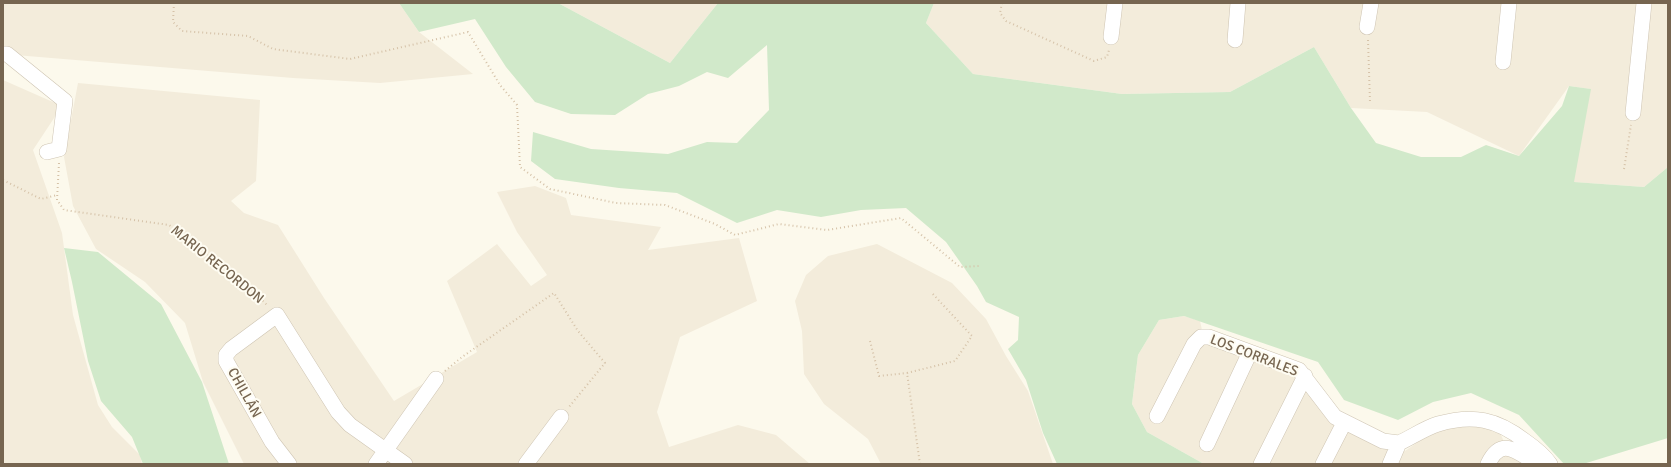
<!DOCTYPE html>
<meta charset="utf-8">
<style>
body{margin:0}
#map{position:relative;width:1671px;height:467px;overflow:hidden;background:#fcf9ec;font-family:Signika,sans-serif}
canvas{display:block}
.frame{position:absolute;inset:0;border:4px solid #766550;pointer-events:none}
</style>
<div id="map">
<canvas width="1671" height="467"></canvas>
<div class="frame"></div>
</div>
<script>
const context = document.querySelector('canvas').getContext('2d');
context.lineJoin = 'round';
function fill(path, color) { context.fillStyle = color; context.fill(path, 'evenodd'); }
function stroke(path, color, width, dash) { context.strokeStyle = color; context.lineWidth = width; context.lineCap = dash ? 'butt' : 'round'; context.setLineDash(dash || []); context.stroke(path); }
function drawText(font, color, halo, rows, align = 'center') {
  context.font = font + ' Signika,sans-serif'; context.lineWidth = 4; context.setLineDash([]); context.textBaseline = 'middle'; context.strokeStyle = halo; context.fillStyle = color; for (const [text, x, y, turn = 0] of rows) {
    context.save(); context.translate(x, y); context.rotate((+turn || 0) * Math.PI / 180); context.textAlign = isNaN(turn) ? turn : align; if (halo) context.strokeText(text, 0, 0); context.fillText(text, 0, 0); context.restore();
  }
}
fill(new Path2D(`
 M3,3H399L419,32L473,74L380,83L293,78L3,54Z
 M558,3H718L670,63Z
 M934,3H1668V167L1644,187L1573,182L1590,89L1569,86L1519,156L1427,112L1351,108L1314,47L1230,92L1122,94L973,74L926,23Z
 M3,80L62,106L33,150L62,233L73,315L98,405L112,427L140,455L142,464H3Z
 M78,83L260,100L256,181L231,201L244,213L278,225L324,298L394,401L477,352L447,281L497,244L531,286L547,275L517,232L497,192L535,186L566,198L571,215L661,227L648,250L739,238L757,301L680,337L657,412L669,447L738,425L776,435L810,464H244L203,382L185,323L145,282L96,249L73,206L64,157Z
 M877,244L952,283L986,319L1006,356L1028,391L1053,464H881L868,439L824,404L804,374L802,331L795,301L806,275L828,256Z
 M1184,316L1200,321L1204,339L1300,375L1340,425L1405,451L1437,429L1474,424L1500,432L1507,450L1533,464H1204L1147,432L1132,404L1138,355L1159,320Z`), '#f3ecdb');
fill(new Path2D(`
 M399,3H558L670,63L718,3H934L926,23L973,74L1122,94L1230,92L1314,47L1351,108L1376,143L1421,157H1461L1486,145L1519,156L1562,106L1569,86L1591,89L1574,182L1644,187L1668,167V438L1583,464H1564L1519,415L1471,393L1433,402L1398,420L1344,400L1318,362L1184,316L1159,320L1138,355L1132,404L1147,432L1204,464H1057L1043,433L1026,380L1008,349L1018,340L1019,317L986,302L977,286L946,242L906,208L861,210L821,217L777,210L737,223L677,193L619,188L555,179L531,161L533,132L591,149L668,154L707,142L737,143L769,110L767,45L728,78L707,72L679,86L648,94L615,115L571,114L535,102L506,67L475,19L419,32Z
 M64,248L98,252L161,304L202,382L229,464H143L132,437L101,401L88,361L72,282Z`), '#d1e9ca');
const minor = new Path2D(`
 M1367,27L1371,3
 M1111,37L1115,3
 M1235,40L1238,3
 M3,54H7L65,101L59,149L47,152
 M1503,62L1509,3
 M1633,113L1644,3
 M1157,416L1194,344L1201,337H1209L1299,370L1335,417L1383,441L1399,443
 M1399,443C1412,437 1425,428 1438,424C1473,414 1497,419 1525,441C1535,448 1543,454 1550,464
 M1207,444L1250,352
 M289,464L272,442L226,361V355L231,349L277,315L338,412L350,425L405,464
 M376,464L436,379
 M526,464L561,417
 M1261,464L1305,376
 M1323,464L1344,423
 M1390,464L1399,443
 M1488,464C1502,435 1517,453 1538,464`);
stroke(minor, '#cec4b2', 16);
stroke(new Path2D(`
 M174,3L173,22L182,31L248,36L273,49L350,59L468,32L500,85L517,105L520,167L550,189L616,203L665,205L715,224L735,235L779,224L827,230L901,218L960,267L980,266
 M1002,3L1000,13L1006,21L1094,61L1107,57L1109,50
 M1368,40L1370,102
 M59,163L57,200L64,210L169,225L249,287L268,306
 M1624,169L1631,125
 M3,180L41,199L57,195
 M870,341L879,376L907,373
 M445,371L462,357L554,293L578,331L605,363L569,407
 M920,464L907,373L955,361L972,336L931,292
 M938,464H944`), '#d5c2a8', 2, [1, 3]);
stroke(minor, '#fff', 15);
drawText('14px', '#766550', '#fefcf2', [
 ["MARIO RECORDON",217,265,39],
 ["LOS CORRALES",1254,356,21],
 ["CHILLÁN",244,393,61]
]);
</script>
